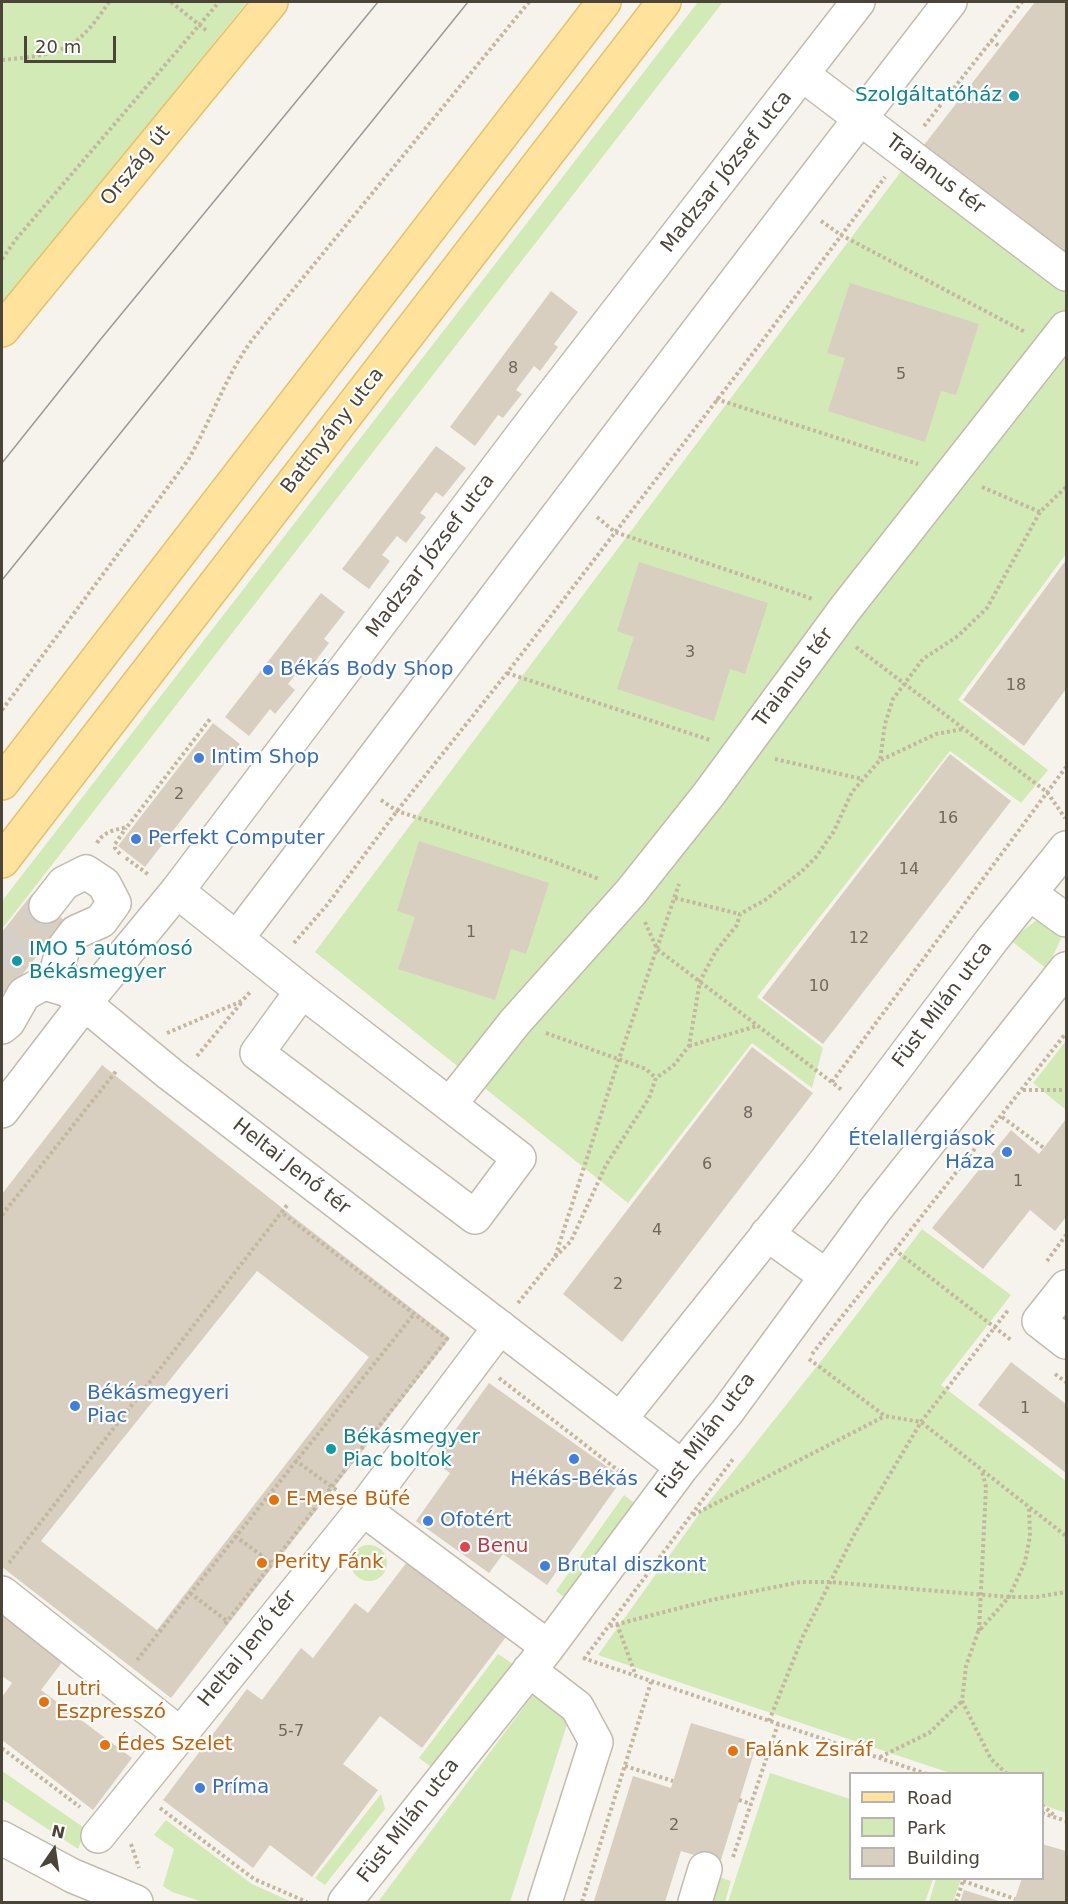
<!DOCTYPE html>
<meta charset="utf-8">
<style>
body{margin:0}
#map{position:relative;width:1068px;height:1904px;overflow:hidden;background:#f6f3ec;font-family:"DejaVu Sans",sans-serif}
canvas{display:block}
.frame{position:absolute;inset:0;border:3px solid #4b4439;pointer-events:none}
.legend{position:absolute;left:849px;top:1772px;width:195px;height:108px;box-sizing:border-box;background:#fff;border:2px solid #b7b4b0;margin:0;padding:8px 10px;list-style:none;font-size:18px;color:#4b4439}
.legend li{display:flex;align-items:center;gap:12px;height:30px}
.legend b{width:30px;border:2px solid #b7b4b0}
.north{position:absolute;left:24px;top:1820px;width:60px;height:60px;-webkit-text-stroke:4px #fff;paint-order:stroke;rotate:13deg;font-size:16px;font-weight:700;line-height:24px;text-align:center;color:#4b4439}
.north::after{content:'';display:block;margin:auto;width:21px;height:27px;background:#4b4439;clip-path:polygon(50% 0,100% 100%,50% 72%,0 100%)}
.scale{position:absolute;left:24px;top:36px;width:92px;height:27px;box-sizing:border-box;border:3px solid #4b4439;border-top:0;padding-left:8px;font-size:18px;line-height:21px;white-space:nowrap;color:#4b4439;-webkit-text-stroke:4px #fff;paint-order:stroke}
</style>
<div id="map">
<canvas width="1068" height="1904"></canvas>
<div class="frame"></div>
<ul class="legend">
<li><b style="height:8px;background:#ffe39c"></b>Road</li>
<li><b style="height:16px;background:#d2eab5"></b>Park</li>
<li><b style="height:16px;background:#d8cfc1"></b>Building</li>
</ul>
<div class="north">N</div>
<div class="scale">20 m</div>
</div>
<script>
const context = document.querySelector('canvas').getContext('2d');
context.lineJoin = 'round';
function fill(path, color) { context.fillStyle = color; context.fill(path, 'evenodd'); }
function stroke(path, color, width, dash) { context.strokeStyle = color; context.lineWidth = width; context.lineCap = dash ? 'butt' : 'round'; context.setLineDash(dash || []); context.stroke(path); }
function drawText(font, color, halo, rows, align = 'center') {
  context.font = font + ' "DejaVu Sans",sans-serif'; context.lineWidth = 4.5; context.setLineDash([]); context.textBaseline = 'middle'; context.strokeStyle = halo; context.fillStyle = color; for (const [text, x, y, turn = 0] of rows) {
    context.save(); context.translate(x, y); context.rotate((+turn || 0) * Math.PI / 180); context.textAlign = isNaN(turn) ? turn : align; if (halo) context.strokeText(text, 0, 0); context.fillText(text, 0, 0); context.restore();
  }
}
fill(new Path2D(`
 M2,2H247L65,229L2,305Z
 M698,2H723L2,929V901Z
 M908,162L1066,282V554L958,700L1048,770L1021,803L950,751L757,997L823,1048L812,1088L752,1043L628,1203L315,952Z
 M1041,917L1063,934L1047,969L1010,940Z
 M1066,1041V1110L1033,1083Z
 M922,1229L1011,1295L941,1385L1066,1481V1813L1043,1805L1042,1774L950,1773L598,1655L697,1517L825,1356Z
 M624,1495L637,1505L568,1600L556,1591Z
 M351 1563a18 18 0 1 1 36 0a18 18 0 1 1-36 0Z
 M498,1654L513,1664L434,1769L419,1758Z
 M538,1688L571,1712L510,1902H378Z
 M2,1771L86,1829L78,1849L2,1799Z
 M770,1773L850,1799V1878L933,1879L925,1902H728Z
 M381,1794L385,1809L325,1885L315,1878Z
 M166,1820L252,1884L292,1902H203L172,1892L163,1886L174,1849L154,1835Z
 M707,1873L731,1881L725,1902H698Z
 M936,1879H961L953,1902H929Z`), '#d2eab5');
fill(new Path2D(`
 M1035,2H1066V255L924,145Z
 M850,283L979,324L956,395L941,391L925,442L828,411L845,358L827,353Z
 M551,291L578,312L554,344L558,347L540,371L534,366L516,390L522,394L503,418L498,415L475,446L450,427Z
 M436,446L466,468L443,497L436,492L420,513L426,517L406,543L397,536L382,555L390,561L369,589L342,569Z
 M1066,560V689L1024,746L963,700Z
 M639,562L768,603L745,674L730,669L714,721L617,689L634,637L617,631Z
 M321,593L345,612L324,639L329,643L311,667L305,662L288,684L295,690L275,714L270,709L249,736L225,717Z
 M213,723L240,744L145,867L118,846Z
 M950,754L1011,801L823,1044L762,998Z
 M419,841L549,883L526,954L511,949L495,1000L398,969L415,917L397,911Z
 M32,894L65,921L6,995L2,991V932Z
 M752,1047L813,1093L622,1342L563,1294Z
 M102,1065L296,1219L450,1338L171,1698L2,1567V1194ZM257,1271L369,1357L157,1630L41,1541Z
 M1066,1119V1217L1055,1231L1030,1210L983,1269L932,1228L1011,1130L1039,1154Z
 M1011,1362L1066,1404V1473L978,1405Z
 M489,1383L623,1478L547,1585L503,1554L489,1573L416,1521L450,1473L433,1461Z
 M407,1562L506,1637L422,1748L380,1716L343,1764L378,1790L312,1877L270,1845L253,1868L163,1800L247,1689L262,1700L301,1648L313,1658L355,1603L368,1613Z
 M2,1614L63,1661L41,1690L132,1758L93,1810L2,1740V1697L12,1683L2,1676Z
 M691,1723L757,1743L720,1863L681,1851L665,1902H600L594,1901L633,1776L671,1788Z
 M1042,1844L1066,1851V1902H1014L1022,1878H1042Z
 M964,1890L1002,1902H960Z`), '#d8cfc1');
stroke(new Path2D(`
 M2,963L46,906`), '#d4d0c8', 33, [33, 16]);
const minor = new Path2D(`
 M803,75L1066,274
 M177,891L302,991L519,1158L475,1217L257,1053L302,991
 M1030,894L1066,920
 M46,906L64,883L86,872L104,884L114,903L101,921L76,932L63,949L58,966L68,990
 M237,938C475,626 710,312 950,2
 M2,1027L8,1022L24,994L44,983L68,990L170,1074L682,1467
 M450,1104L515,1022L631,892L709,794L845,609L1066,328
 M2,1111L84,1004L177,891L545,405L858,2
 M767,1234L826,1276
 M1066,1287L1039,1321L1066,1342
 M621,1418L819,1170L991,941L1066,848
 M363,1509L548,1647
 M2,1593L180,1734
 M529,1670L577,1707L596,1742L545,1902
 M98,1836L363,1509L500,1327
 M2,1838L73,1876L136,1902
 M345,1902L548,1647L682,1467L727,1412L875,1210L1066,969
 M695,1902L705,1869`);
const major = new Path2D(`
 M2,330L271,2
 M2,783L604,2
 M2,861L664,2`);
stroke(minor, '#c2bbae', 36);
stroke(major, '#e6c16a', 36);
stroke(new Path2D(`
 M171,2L207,31
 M991,40L1000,47
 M2,60C61,54 75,53 109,2
 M924,126L1022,2
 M821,221L841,235L1025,332
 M2,259L17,238L219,2
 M716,399L918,464
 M982,487L1040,512
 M597,517L615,532L813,599
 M856,647L1047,792L1065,818
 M507,673L710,740
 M2,710L188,460C211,421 225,377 252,340L529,2
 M775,759L862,779
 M881,760L936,734L963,729
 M381,800L397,811L549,860L599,879
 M97,843C104,831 115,830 127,827L210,719
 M120,854L115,848V844L126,828
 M126,858L149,875
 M675,898L740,914
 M645,922L657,949L842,1090
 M294,943L327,905L397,811L507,673L757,348L885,177
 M167,1033L242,1001L251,991
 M546,1033L646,1069L656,1078
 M689,1046L757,1026
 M197,1056L242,1002
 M832,1082L1066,767
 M1023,1090H1066
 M1002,1117L1044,1148
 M2,1215L117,1070
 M895,1250L1066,1033
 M555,1257L571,1241L606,1165L649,1098L656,1078L673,1066L689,1046L700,981L716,951L737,925L740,914L765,900L801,872L816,857L834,831L852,792L880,760L885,724L893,699L923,659L958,636L987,608L1040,512L1066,487
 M1047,1261L1066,1235
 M518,1303L555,1257L619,1059L679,884
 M812,1354L895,1250L1011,1340
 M809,1359L885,1416L921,1422L1066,1536
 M1055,1374L1066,1382
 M499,1378L633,1482
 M295,1460L339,1492
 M693,1515L885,1416
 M235,1536L272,1563
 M9,1563L288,1204
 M190,1593L227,1621
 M225,1624L447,1339L281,1212
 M617,1624L636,1676
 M610,1626L711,1600L800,1582H829L1009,1597H1037L1066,1592
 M979,1631L986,1487L982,1471
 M583,1658L927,1774
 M584,1659L733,1459
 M137,1660L414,1314
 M769,1721L803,1636L855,1533L921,1422L1009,1309
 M2,1750L3,1749L80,1807
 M880,1757L929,1733L962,1701
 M625,1766L673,1781
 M1007,1774L991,1759L962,1701L966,1666L978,1632L1009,1597L1025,1562L1030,1536L1029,1507
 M739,1800L751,1804
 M1042,1805L1054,1815
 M160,1808L254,1879L307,1902
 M1042,1813L1066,1821
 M131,1844L139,1868
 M733,1857L778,1724
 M963,1881L1015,1899
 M582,1902L651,1682
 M956,1902L964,1878`), '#c4b79f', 4, [3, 3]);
stroke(minor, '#fff', 33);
stroke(major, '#ffe39c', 33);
stroke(new Path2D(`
 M2,463L100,340L378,2
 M2,580L468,2`), '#9a9a9a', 1.5);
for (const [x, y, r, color] of [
 [1014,96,6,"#0f9aa8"],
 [268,670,6,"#3f7fe0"],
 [199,758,6,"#3f7fe0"],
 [136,839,6,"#3f7fe0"],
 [17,961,6,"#0f9aa8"],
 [1007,1152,6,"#3f7fe0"],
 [75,1406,6,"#3f7fe0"],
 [331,1449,6,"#0f9aa8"],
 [574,1459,6,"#3f7fe0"],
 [274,1500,6,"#e8710a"],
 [428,1521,6,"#3f7fe0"],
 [465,1547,6,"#e0444e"],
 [262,1563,6,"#e8710a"],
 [545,1566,6,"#3f7fe0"],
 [44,1702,6,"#e8710a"],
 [105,1745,6,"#e8710a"],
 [733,1751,6,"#e8710a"],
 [200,1788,6,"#3f7fe0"]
]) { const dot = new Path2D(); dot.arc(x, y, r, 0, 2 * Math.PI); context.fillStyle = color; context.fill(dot); stroke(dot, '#fff', 2); }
drawText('16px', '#6e675b', null, [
 ["8",513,369],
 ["5",901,375],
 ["3",690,653],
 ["18",1016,686],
 ["2",179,795],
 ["16",948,819],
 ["14",909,870],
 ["1",471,933],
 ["12",859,939],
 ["10",819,987],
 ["8",748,1114],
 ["6",707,1165],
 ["1",1018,1182],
 ["4",657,1231],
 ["2",618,1285],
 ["1",1025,1409],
 ["5-7",291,1732],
 ["2",674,1826]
]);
drawText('20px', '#0d838f', '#fff', [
 ["Szolgáltatóház",1002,96,"right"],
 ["IMO 5 autómosó",29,950],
 ["Békásmegyer",29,973],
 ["Békásmegyer",343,1438],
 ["Piac boltok",343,1461]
], 'left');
drawText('20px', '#4b4439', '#fff', [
 ["Ország út",136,166,-51],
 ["Madzsar József utca",727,172,-52],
 ["Traianus tér",935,175,37],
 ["Batthyány utca",333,431,-52],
 ["Madzsar József utca",431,556,-53],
 ["Traianus tér",794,678,-53],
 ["Füst Milán utca",943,1005,-53],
 ["Heltai Jenő tér",291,1167,38],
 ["Füst Milán utca",706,1436,-53],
 ["Heltai Jenő tér",248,1649,-51],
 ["Füst Milán utca",409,1821,-52]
]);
drawText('20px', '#366cbe', '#fff', [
 ["Békás Body Shop",280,670],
 ["Intim Shop",211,758],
 ["Perfekt Computer",148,839],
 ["Ételallergiások",995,1140,"right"],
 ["Háza",995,1163,"right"],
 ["Békásmegyeri",87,1394],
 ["Piac",87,1417],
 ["Hékás-Békás",574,1480,"center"],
 ["Ofotért",440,1521],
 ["Brutal diszkont",557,1566],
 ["Príma",212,1788]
], 'left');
drawText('20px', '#c56008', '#fff', [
 ["E-Mese Büfé",286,1500],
 ["Perity Fánk",274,1563],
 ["Lutri",56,1690],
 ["Eszpresszó",56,1713],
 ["Édes Szelet",117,1745],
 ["Falánk Zsiráf",745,1751]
], 'left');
drawText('20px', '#be3a42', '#fff', [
 ["Benu",477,1547]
], 'left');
</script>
